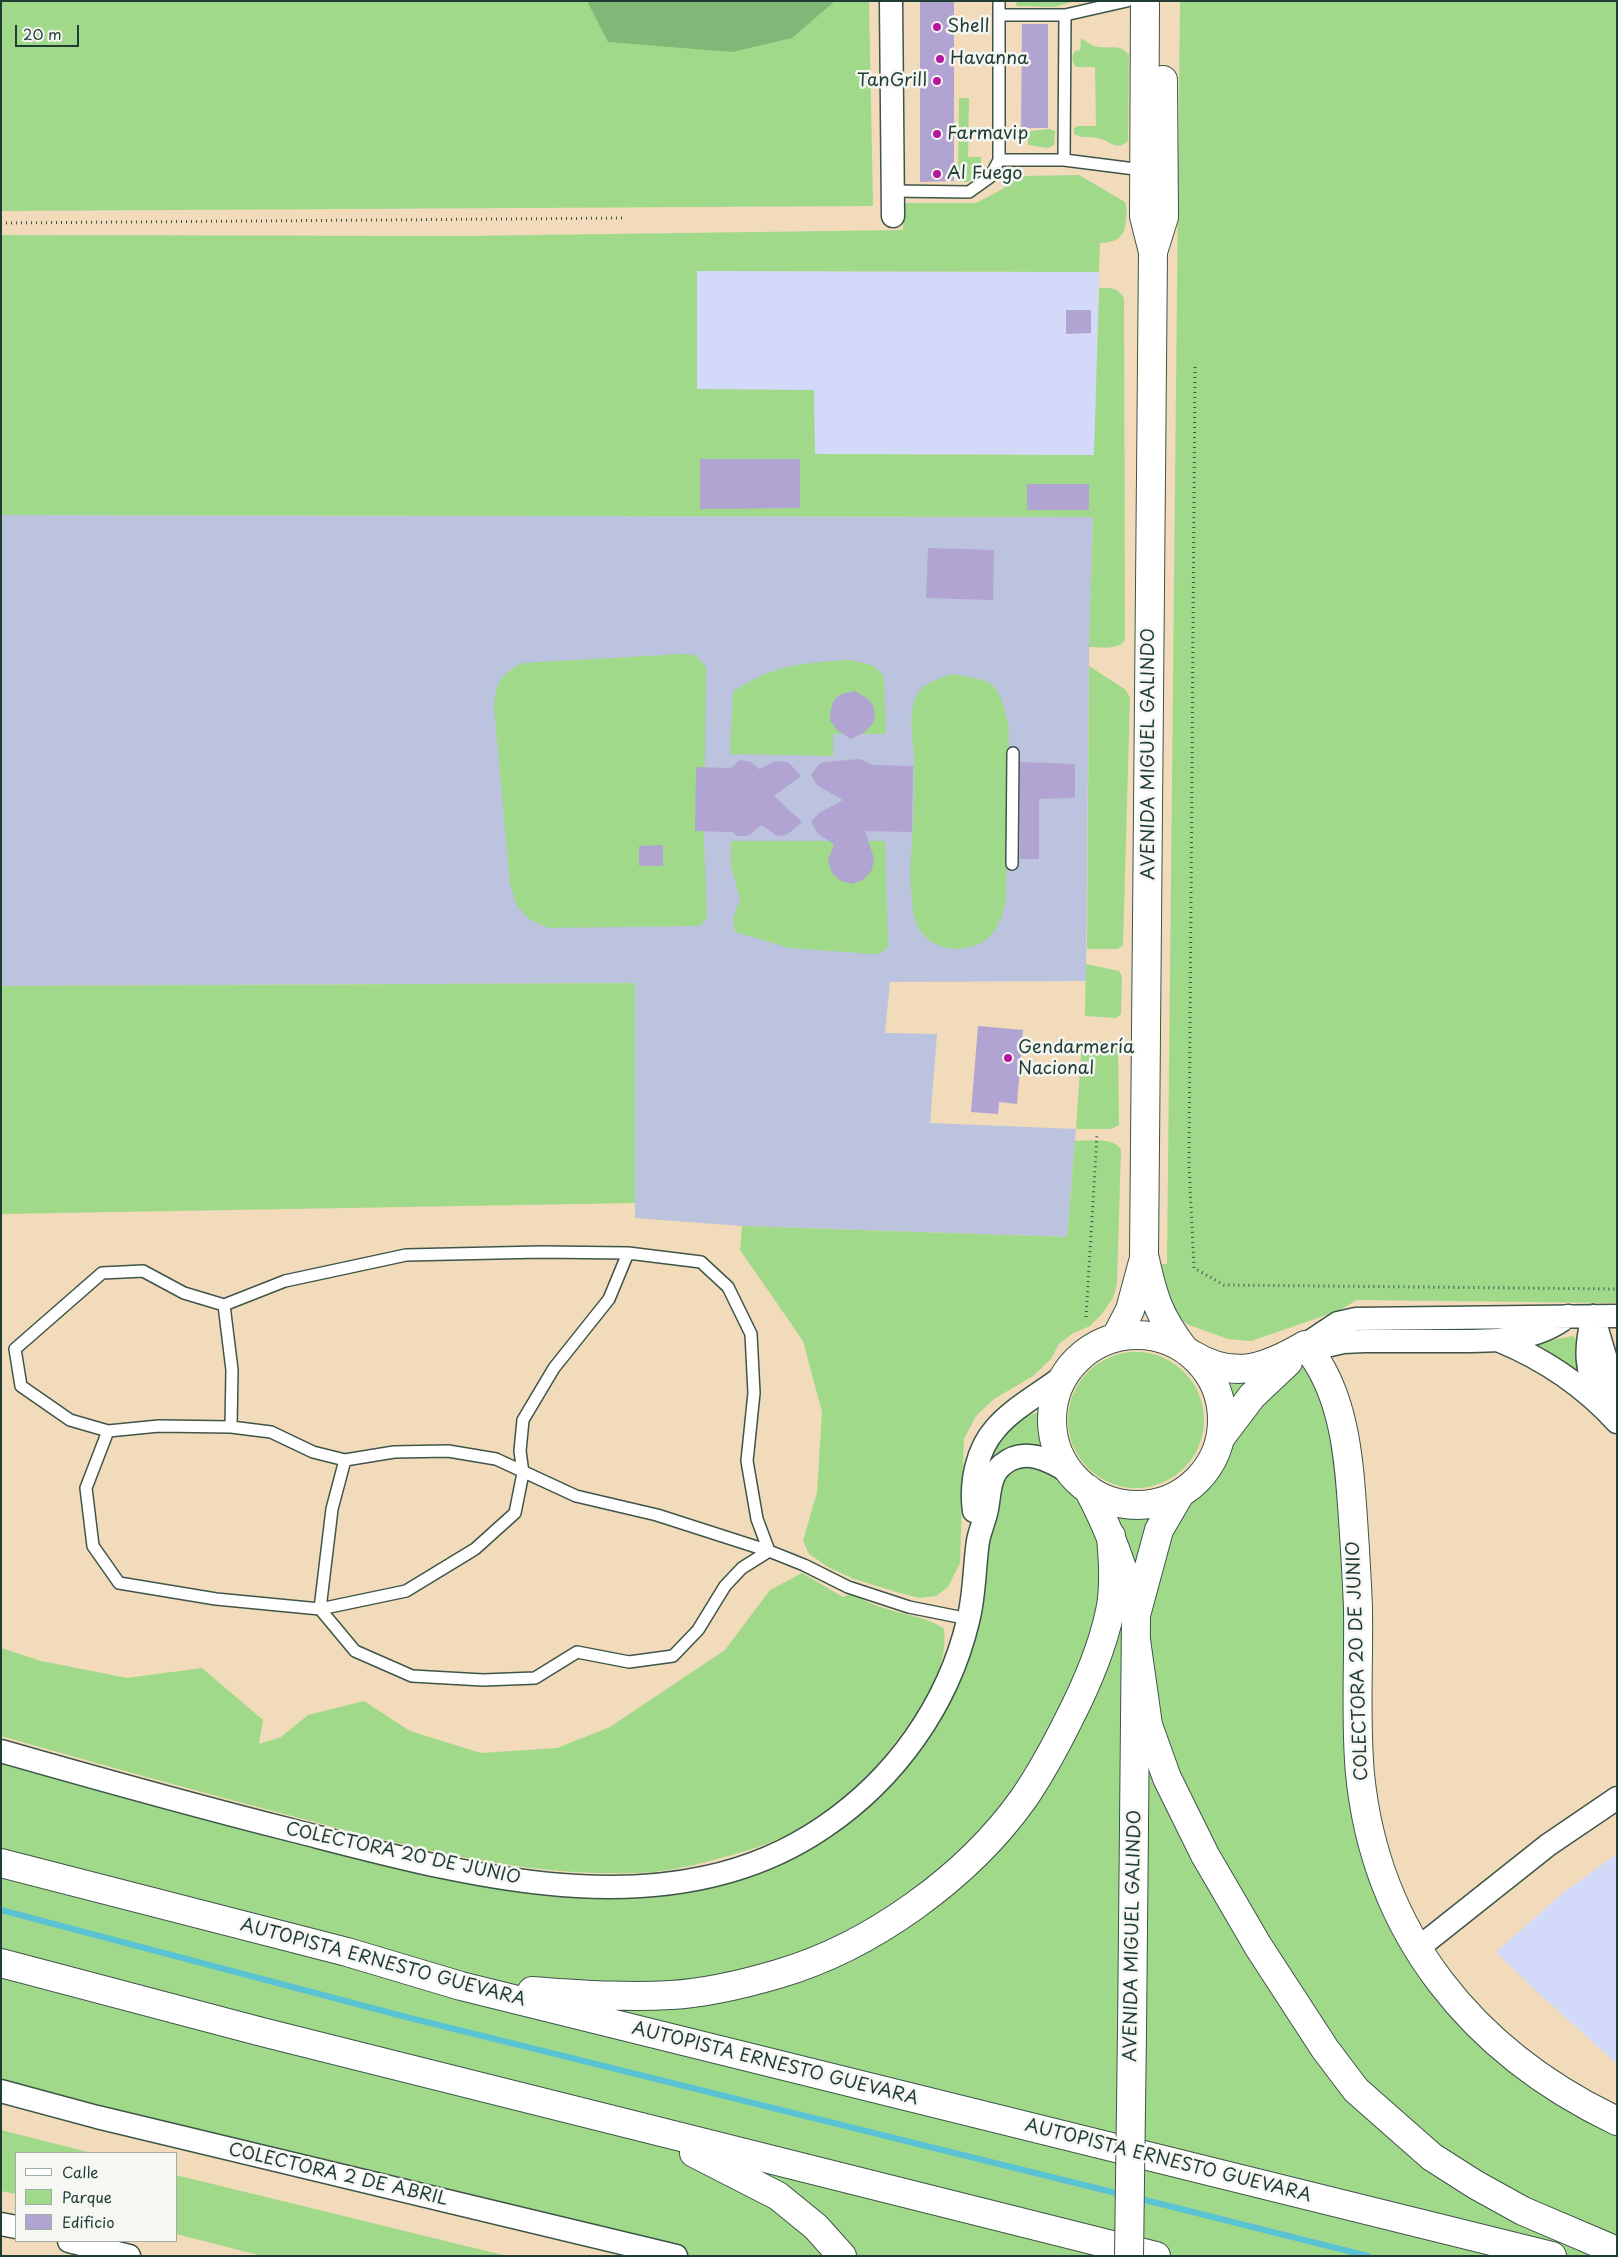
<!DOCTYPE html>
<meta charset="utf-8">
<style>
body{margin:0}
#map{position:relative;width:1618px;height:2257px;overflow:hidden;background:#f1dbba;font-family:"Playpen Sans",sans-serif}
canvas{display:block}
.frame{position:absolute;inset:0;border:2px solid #1f3d34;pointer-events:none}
.legend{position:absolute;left:15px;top:2152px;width:162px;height:90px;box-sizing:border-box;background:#f6f6f2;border:1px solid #a0aca6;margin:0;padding:6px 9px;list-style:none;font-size:15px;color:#1f3d34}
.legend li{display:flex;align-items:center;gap:10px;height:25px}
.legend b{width:25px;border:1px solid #a0aca6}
.scale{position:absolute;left:15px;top:25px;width:64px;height:22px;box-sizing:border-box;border:2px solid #1f3d34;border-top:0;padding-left:6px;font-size:15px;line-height:18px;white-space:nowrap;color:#1f3d34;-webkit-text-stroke:4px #f6f6f2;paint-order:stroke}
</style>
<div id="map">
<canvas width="1618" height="2257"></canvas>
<div class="frame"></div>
<ul class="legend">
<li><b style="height:6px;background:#fff"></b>Calle</li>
<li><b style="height:14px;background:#a1d98b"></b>Parque</li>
<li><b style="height:14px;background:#b1a4d2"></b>Edificio</li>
</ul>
<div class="scale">20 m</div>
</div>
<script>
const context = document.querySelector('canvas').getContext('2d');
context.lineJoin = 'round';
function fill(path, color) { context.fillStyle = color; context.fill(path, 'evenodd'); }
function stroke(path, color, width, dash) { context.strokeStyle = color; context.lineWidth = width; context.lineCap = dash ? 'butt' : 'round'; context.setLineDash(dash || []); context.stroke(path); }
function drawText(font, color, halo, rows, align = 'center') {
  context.font = font + ' "Playpen Sans",sans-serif'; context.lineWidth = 5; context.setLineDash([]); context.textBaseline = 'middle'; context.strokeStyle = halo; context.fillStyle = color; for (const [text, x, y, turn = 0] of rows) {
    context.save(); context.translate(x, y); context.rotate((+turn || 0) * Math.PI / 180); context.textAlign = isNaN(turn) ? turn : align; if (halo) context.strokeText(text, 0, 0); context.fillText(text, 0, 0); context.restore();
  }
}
fill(new Path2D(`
 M697,271L1099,272L1095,455L814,454L696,389Z
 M1617,1854V2064L1535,1990L1496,1952L1564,1892Z`), '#d2d9f9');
fill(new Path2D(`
 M1,515L1093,517L1089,652L1086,981L890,982L885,1033L937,1034L930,1123L1076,1129L1067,1237L742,1226L635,1218V983L1,986Z`), '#bcc3de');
fill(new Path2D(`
 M1,1H869L873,206L1,211Z
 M1015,1H1076L1054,7L1017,6Z
 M1180,1H1617V1303L1357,1300L1338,1311L1251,1341L1228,1339L1189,1325L1174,1315L1161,1284V1264H1167Z
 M1081,38C1086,41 1093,47 1099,47C1112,49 1120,43 1129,55L1128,141C1116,152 1111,141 1098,138C1089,136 1083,139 1074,134V128L1077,126H1096L1095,67H1076C1072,62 1071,56 1075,51L1080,50Z
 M959,98H969L968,157H981V172L968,182H958Z
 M1049,129L1055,131L1054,145L1048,148L1028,145L1027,135L1031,131Z
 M1079,175L1125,202C1127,208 1127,213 1126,219C1125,238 1117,242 1100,243L1099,272L697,271V389L814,390L815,454L1094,455L1099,288C1111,288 1117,287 1124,298L1125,639C1120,651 1100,647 1089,647L1093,517L1,515V235L463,236L903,230V203H976L1001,190L1019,176Z
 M681,654L695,655L706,667L704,837L707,919L699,926L548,928L529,919L517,906L510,884L494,707C496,681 500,676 522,663Z
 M851,660L874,666L884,676L886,734H833V756L730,754L733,692C773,664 804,663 851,660Z
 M1089,666L1126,690L1130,698L1123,945L1118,949H1087Z
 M953,674C997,682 998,681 1009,726L1006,899C1003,913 1000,926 989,937C969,956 929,952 917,925C914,918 912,907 912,899C909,879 911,858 912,838C914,813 914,787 914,762C914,742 907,717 916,697C923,683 939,678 953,674Z
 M731,841H885L888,947L881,953L873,954L790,948L735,932L733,919L740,899L731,866Z
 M1086,964L1119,971L1122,976L1121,1014L1116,1018L1085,1016Z
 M635,983V1203L1,1214V986Z
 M1111,1041L1118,1047L1119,1125L1111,1129H1076L1082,1042Z
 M1075,1141C1090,1141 1111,1137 1121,1149L1117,1284L1113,1298L1101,1315L1090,1326L1073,1333L1059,1344L1051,1359L1033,1376L994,1399L976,1416L964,1439L960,1563L948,1587L936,1596L920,1598L900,1593L854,1579L828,1567L809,1554L803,1541L817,1492L822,1412L803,1341L740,1250L742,1226L1067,1237Z
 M1573,1336L1576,1339L1579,1367L1575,1371L1536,1347L1537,1343Z
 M1068 1420a68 68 0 1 1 136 0a68 68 0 1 1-136 0Z
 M1295,1357L1327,1379L1369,1831L1472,2020L1617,2121V2256H676L1,2091V1751L158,1796L592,1888L735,1871L874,1788L957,1661L990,1484L1038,1456L1109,1500L1133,1505L1157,1503L1180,1494L1198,1479L1213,1459L1221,1437Z
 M1220,1378H1262L1231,1409Z
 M1040,1412V1430L1047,1447C1020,1442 1012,1447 991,1463L987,1458C1000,1435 1013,1418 1040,1412Z
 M802,1573L843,1597L851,1594C862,1599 872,1605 884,1608C903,1615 929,1617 944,1629C950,1673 913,1720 887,1753C879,1763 872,1774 863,1783C834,1815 783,1840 742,1852C708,1862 672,1872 636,1873C517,1877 398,1844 284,1814C189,1789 95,1763 1,1736V1648L41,1661L127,1678L202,1668L263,1720L259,1744L281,1737L308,1715L364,1701L410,1731L481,1753L557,1748L610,1727L725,1650L770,1590Z
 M1,2130L92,2153H16V2194L1,2191Z
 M176,2175L507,2256H262L176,2234Z`), '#a1d98b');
fill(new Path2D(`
 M587,1H835L792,38L732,52L608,42Z`), '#80b977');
stroke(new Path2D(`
 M1,1910L406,2017L1124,2195
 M1137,2198L1368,2256`), '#59c3d4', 6);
fill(new Path2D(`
 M920,1H954V181L920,182Z
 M1022,24H1048V128H1021Z
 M1066,310H1091V333L1066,334Z
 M700,459H800V508L700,509Z
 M1027,484H1089V510H1027Z
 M928,548L994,550L993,600L926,598Z
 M854,691L859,693L869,700L873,705L875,717L873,723L865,732L851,739L837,730L830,720V714L833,702L837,697L842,694Z
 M860,759L873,765L913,766L912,832L865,831L874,858L872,870L864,879L853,884L841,881L832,873L828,861L834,844L818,834L811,822L819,813L843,800L818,786L811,775L819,764L825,762Z
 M740,760L751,762L759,769L776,761L788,762L801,776L774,796L802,822L788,834L782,836L776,835L761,825L750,835L744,836H738L732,832L695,831L696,767L731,768Z
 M1020,762L1075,764V798L1039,799V859H1020Z
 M663,845V866H639V846Z
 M978,1026L1023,1030L1017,1104L999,1102L998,1114L971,1112Z`), '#b1a4d2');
const service = new Path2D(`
 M999,15H1065L1127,1
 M999,160H1064L1143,170
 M1064,160L1065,15
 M893,191L969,192L990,177L999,160V1
 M1012,864L1013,753
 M224,1305L232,1370L231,1427
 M108,1431L86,1488L93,1546L119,1583L216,1599L320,1609L406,1591L475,1549L515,1513L523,1473L520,1451L523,1420L554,1368L609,1299L628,1253
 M345,1460L332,1509L320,1609L355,1651L412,1676L483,1680L535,1678L577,1652L629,1662L673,1656L698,1630L725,1586L742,1568L769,1551L757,1519L747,1461L754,1393L751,1334L728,1287L701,1262L628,1253L541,1252L406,1255L285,1281L224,1305L184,1293L143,1271L102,1273L15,1349L21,1386L70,1420L108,1431L159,1426L231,1427L271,1432L313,1452L345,1460L394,1452L448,1451L496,1459L576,1496L657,1515L769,1551L804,1565L848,1587L909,1607L969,1619`);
const minor = new Path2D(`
 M891,1L893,216
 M1593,1316C1584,1351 1586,1369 1599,1402
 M1593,1316L1617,1396
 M1500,1341C1546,1360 1583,1385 1617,1422
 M1305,1345L1338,1323L1356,1319L1617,1316
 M1309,1350L1343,1342L1364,1341C1391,1341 1418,1341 1445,1341C1488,1341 1533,1344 1568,1316
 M974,1511C970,1483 977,1449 996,1428C1014,1407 1042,1393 1063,1376
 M1,1751C99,1779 196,1806 295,1831C463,1874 668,1934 824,1827C895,1779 948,1705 968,1621C975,1594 974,1568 978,1541C980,1530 985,1520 987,1509C990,1493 989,1476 1002,1465C1024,1446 1050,1460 1070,1473
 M1417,1949L1548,1845L1617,1798
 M1,2091L97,2117L676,2256
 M1,2224L16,2227
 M69,2241L129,2256`);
const secondary = new Path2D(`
 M1193,1355C1234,1380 1266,1368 1305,1345C1345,1392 1349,1460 1353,1519C1355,1549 1357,1579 1358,1609C1359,1664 1355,1719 1360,1774C1376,1935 1474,2053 1617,2121
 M1221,1437L1252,1396L1288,1362`);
const primary = new Path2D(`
 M1145,1L1144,216L1153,252L1144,1255C1153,1296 1158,1315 1184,1349
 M1153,252L1164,217L1163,80
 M1052 1420a85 85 0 1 1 170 0a85 85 0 1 1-170 0Z
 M1116,1337L1130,1310L1143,1262
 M1088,1489C1110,1530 1125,1571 1136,1617L1132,2032
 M1136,1615L1159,1530L1180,1494`);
const motorway = new Path2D(`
 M1136,1640L1148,1725L1167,1778L1205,1855L1258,1946L1325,2049L1356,2090L1432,2157L1476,2185L1523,2211L1617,2251
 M1,1863L347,1952L461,1986L1552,2256
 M1,1963L262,2032L1156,2256
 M532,1991C578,1994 625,1998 671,1995C707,1993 744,1984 778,1974C871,1947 968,1877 1024,1798C1041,1773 1055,1747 1068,1721C1086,1686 1102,1650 1110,1611C1115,1587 1113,1560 1111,1536
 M694,2153L778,2196L816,2227L842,2256`);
stroke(service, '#3e5548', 14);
stroke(minor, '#3e5548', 25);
stroke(secondary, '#3e5548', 30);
stroke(primary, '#3e5548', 30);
stroke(motorway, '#3e5548', 30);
stroke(new Path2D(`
 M1,223L625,218
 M1195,367L1189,1164L1194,1268L1224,1285L1617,1289
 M1086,1317L1097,1135`), '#3e5548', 3, [1, 4]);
stroke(service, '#fff', 11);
stroke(minor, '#fff', 22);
stroke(secondary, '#fff', 28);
stroke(primary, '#fff', 28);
stroke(motorway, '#fff', 28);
const primaryBridge = new Path2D(`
 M1129,2256L1132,2032`);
stroke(primaryBridge, '#3e5548', 30, []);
stroke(primaryBridge, '#fff', 28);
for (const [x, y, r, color] of [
 [937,27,5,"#b5179e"],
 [940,59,5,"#b5179e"],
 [937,81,5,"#b5179e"],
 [937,134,5,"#b5179e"],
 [937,174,5,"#b5179e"],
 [1008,1058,5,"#b5179e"]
]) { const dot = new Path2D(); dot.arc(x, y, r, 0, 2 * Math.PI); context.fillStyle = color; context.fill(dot); stroke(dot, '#f6f6f2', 2); }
drawText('18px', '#1f3d34', '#f6f6f2', [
 ["Shell",947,27],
 ["Havanna",950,59],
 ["TanGrill",927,81,"right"],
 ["Farmavip",947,134],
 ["Al Fuego",947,174],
 ["Gendarmería",1018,1048],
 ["Nacional",1018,1069]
], 'left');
drawText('18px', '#1f3d34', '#f6f6f2', [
 ["AVENIDA MIGUEL GALINDO",1149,754,-90],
 ["COLECTORA 20 DE JUNIO",1358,1661,-92],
 ["COLECTORA 20 DE JUNIO",403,1854,12],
 ["AVENIDA MIGUEL GALINDO",1133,1936,-89],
 ["AUTOPISTA ERNESTO GUEVARA",383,1963,15],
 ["AUTOPISTA ERNESTO GUEVARA",775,2064,14],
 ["AUTOPISTA ERNESTO GUEVARA",1168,2161,14],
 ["COLECTORA 2 DE ABRIL",338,2175,13]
]);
</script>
